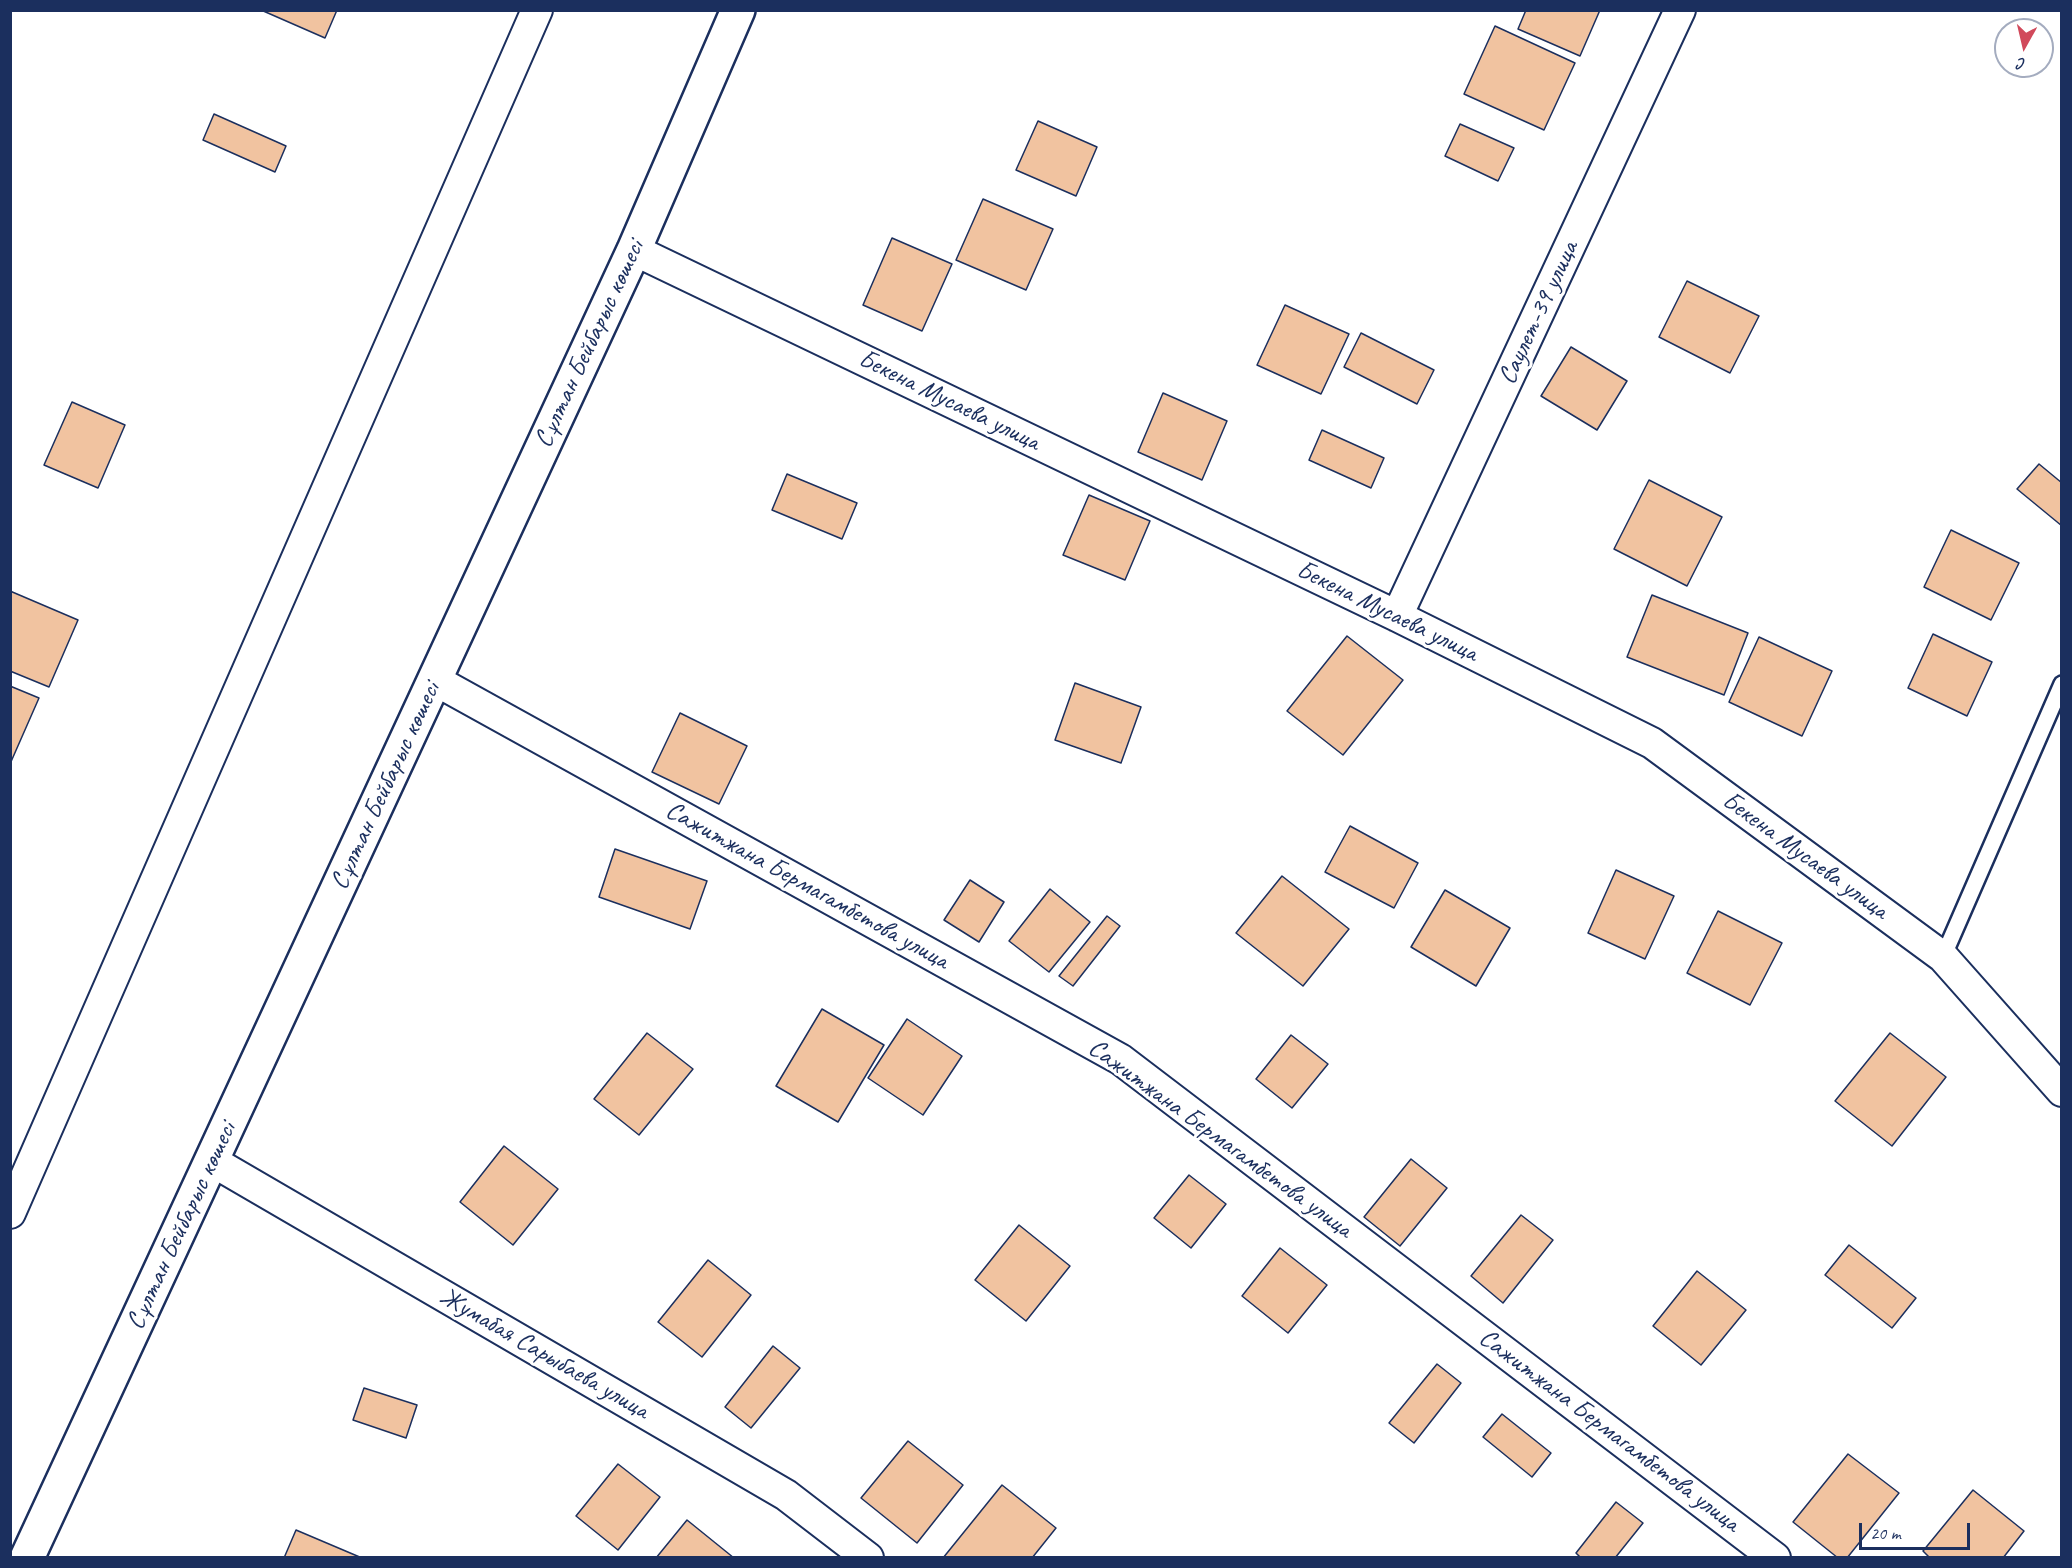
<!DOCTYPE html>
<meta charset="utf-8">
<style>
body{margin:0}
#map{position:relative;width:2072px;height:1568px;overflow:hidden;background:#fff;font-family:Caveat,sans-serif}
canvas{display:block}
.frame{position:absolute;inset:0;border:12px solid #1b2f5e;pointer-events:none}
.north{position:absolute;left:1994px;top:18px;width:60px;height:60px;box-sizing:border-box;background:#fff;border:2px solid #a4acbf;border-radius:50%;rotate:188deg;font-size:16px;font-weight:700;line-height:24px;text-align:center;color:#1b2f5e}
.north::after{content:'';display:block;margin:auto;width:21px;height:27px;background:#d1495b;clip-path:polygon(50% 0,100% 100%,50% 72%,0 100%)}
.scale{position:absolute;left:1859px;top:1523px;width:111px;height:27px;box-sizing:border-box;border:3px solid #1b2f5e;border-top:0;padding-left:8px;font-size:18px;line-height:21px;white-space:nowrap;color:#1b2f5e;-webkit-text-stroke:4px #fff;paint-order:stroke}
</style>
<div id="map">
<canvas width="2072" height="1568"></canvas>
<div class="frame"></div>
<div class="north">С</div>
<div class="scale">20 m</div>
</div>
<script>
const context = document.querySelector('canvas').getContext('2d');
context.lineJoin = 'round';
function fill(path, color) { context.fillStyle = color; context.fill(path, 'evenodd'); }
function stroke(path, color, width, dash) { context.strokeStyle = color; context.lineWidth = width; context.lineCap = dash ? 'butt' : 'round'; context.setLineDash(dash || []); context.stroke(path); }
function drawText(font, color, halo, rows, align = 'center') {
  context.font = font + ' Caveat,sans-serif'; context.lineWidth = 6; context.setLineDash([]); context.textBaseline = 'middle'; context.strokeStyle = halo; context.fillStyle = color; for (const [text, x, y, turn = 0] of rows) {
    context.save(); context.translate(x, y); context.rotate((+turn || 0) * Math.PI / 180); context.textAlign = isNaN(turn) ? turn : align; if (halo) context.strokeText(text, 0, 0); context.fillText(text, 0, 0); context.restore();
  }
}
const building = new Path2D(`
 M261,10H337L325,38Z
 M1526,10H1600L1580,56L1518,29Z
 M1495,26L1575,63L1544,130L1464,94Z
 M214,114L286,146L275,172L203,140Z
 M1038,121L1097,147L1076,196L1016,170Z
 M1460,124L1514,148L1498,181L1445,156Z
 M983,199L1053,229L1026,290L956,260Z
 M892,238L952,264L922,331L863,305Z
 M1687,281L1759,316L1730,373L1659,337Z
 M1285,305L1349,334L1321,394L1257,365Z
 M1361,333L1434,370L1417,404L1344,367Z
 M1571,347L1627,381L1597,430L1541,396Z
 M1163,393L1227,421L1202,480L1138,452Z
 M72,402L125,425L98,488L44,465Z
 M1322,430L1384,458L1371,488L1309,460Z
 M2039,464L2062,483V526L2017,489Z
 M787,474L857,503L842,539L772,510Z
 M1649,480L1722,517L1687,586L1614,549Z
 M1089,495L1150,521L1125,580L1063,555Z
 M1951,530L2019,563L1991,620L1924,587Z
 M10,591L78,620L49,687L10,671Z
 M1652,595L1748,633L1724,695L1627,657Z
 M1933,634L1992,662L1967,716L1908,688Z
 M1347,636L1403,680L1343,755L1287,711Z
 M1759,637L1832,671L1802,736L1729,702Z
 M1075,683L1141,707L1121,763L1055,740Z
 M10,686L39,698L10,764Z
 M680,713L747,746L719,804L652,772Z
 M1350,826L1418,863L1394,908L1325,872Z
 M615,849L707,881L690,929L599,897Z
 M1616,870L1674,896L1645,959L1588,933Z
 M1282,876L1349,929L1303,986L1236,933Z
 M970,880L1004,902L979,942L944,920Z
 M1050,889L1090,922L1049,972L1009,941Z
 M1445,890L1510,928L1476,986L1411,947Z
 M1718,911L1782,943L1750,1005L1687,973Z
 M1107,916L1120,926L1073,986L1059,976Z
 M822,1009L884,1045L838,1122L776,1086Z
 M907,1019L962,1056L923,1115L868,1078Z
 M647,1033L693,1069L639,1135L594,1099Z
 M1890,1033L1946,1077L1892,1146L1835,1101Z
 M1291,1035L1328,1064L1292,1108L1256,1079Z
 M504,1146L558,1189L513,1245L460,1202Z
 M1411,1159L1447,1188L1400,1246L1364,1217Z
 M1189,1175L1226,1204L1191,1248L1154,1218Z
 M1521,1215L1553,1240L1503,1303L1471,1276Z
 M1019,1225L1070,1266L1026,1321L975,1280Z
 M1849,1245L1916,1298L1892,1328L1825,1275Z
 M1280,1248L1327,1285L1288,1333L1242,1296Z
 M708,1260L751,1295L702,1357L658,1322Z
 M1697,1271L1746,1310L1701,1365L1653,1326Z
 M773,1346L800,1368L751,1428L725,1407Z
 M1437,1364L1461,1383L1414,1443L1389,1423Z
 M364,1388L417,1405L406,1438L353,1420Z
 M1502,1414L1551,1453L1532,1477L1483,1437Z
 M908,1441L963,1485L917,1543L861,1498Z
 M1848,1454L1899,1493L1847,1558H1838L1793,1522Z
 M618,1464L660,1497L618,1550L576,1516Z
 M1002,1485L1056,1528L1032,1558H943Z
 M1973,1490L2024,1531L2003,1558H1930L1923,1551Z
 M1616,1502L1643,1523L1615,1558H1581L1576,1553Z
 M687,1520L734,1558H656Z
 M296,1530L362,1558H284Z`);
fill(building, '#f1c3a0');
stroke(building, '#1b2f5e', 1.5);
const service = new Path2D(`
 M1943,957L2062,684`);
const minor = new Path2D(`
 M634,250L1397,616L1652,743L1943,957L2062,1091
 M1397,616L1680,10
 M435,680L1120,1059L1775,1558
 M212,1161L786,1495L868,1558
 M10,1213L537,10`);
const primary = new Path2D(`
 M27,1558L634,250L738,10`);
stroke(service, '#1b2f5e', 20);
stroke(minor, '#1b2f5e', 34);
stroke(primary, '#1b2f5e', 38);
stroke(service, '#fff', 15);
stroke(minor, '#fff', 30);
stroke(primary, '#fff', 33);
drawText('26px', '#1b2f5e', '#fff', [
 ["Саулет-39 улица",1539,313,-65],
 ["Сұлтан Бейбарыс көшесі",590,344,-65],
 ["Бекена Мусаева улица",949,401,26],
 ["Бекена Мусаева улица",1387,612,26],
 ["Сұлтан Бейбарыс көшесі",386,786,-65],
 ["Бекена Мусаева улица",1805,856,36],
 ["Сажитжана Бермагамбетова улица",807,886,29],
 ["Сажитжана Бермагамбетова улица",1220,1139,36],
 ["Сұлтан Бейбарыс көшесі",182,1226,-65],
 ["Жумабая Сарыбаева улица",544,1354,30],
 ["Сажитжана Бермагамбетова улица",1609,1431,37]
]);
</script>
